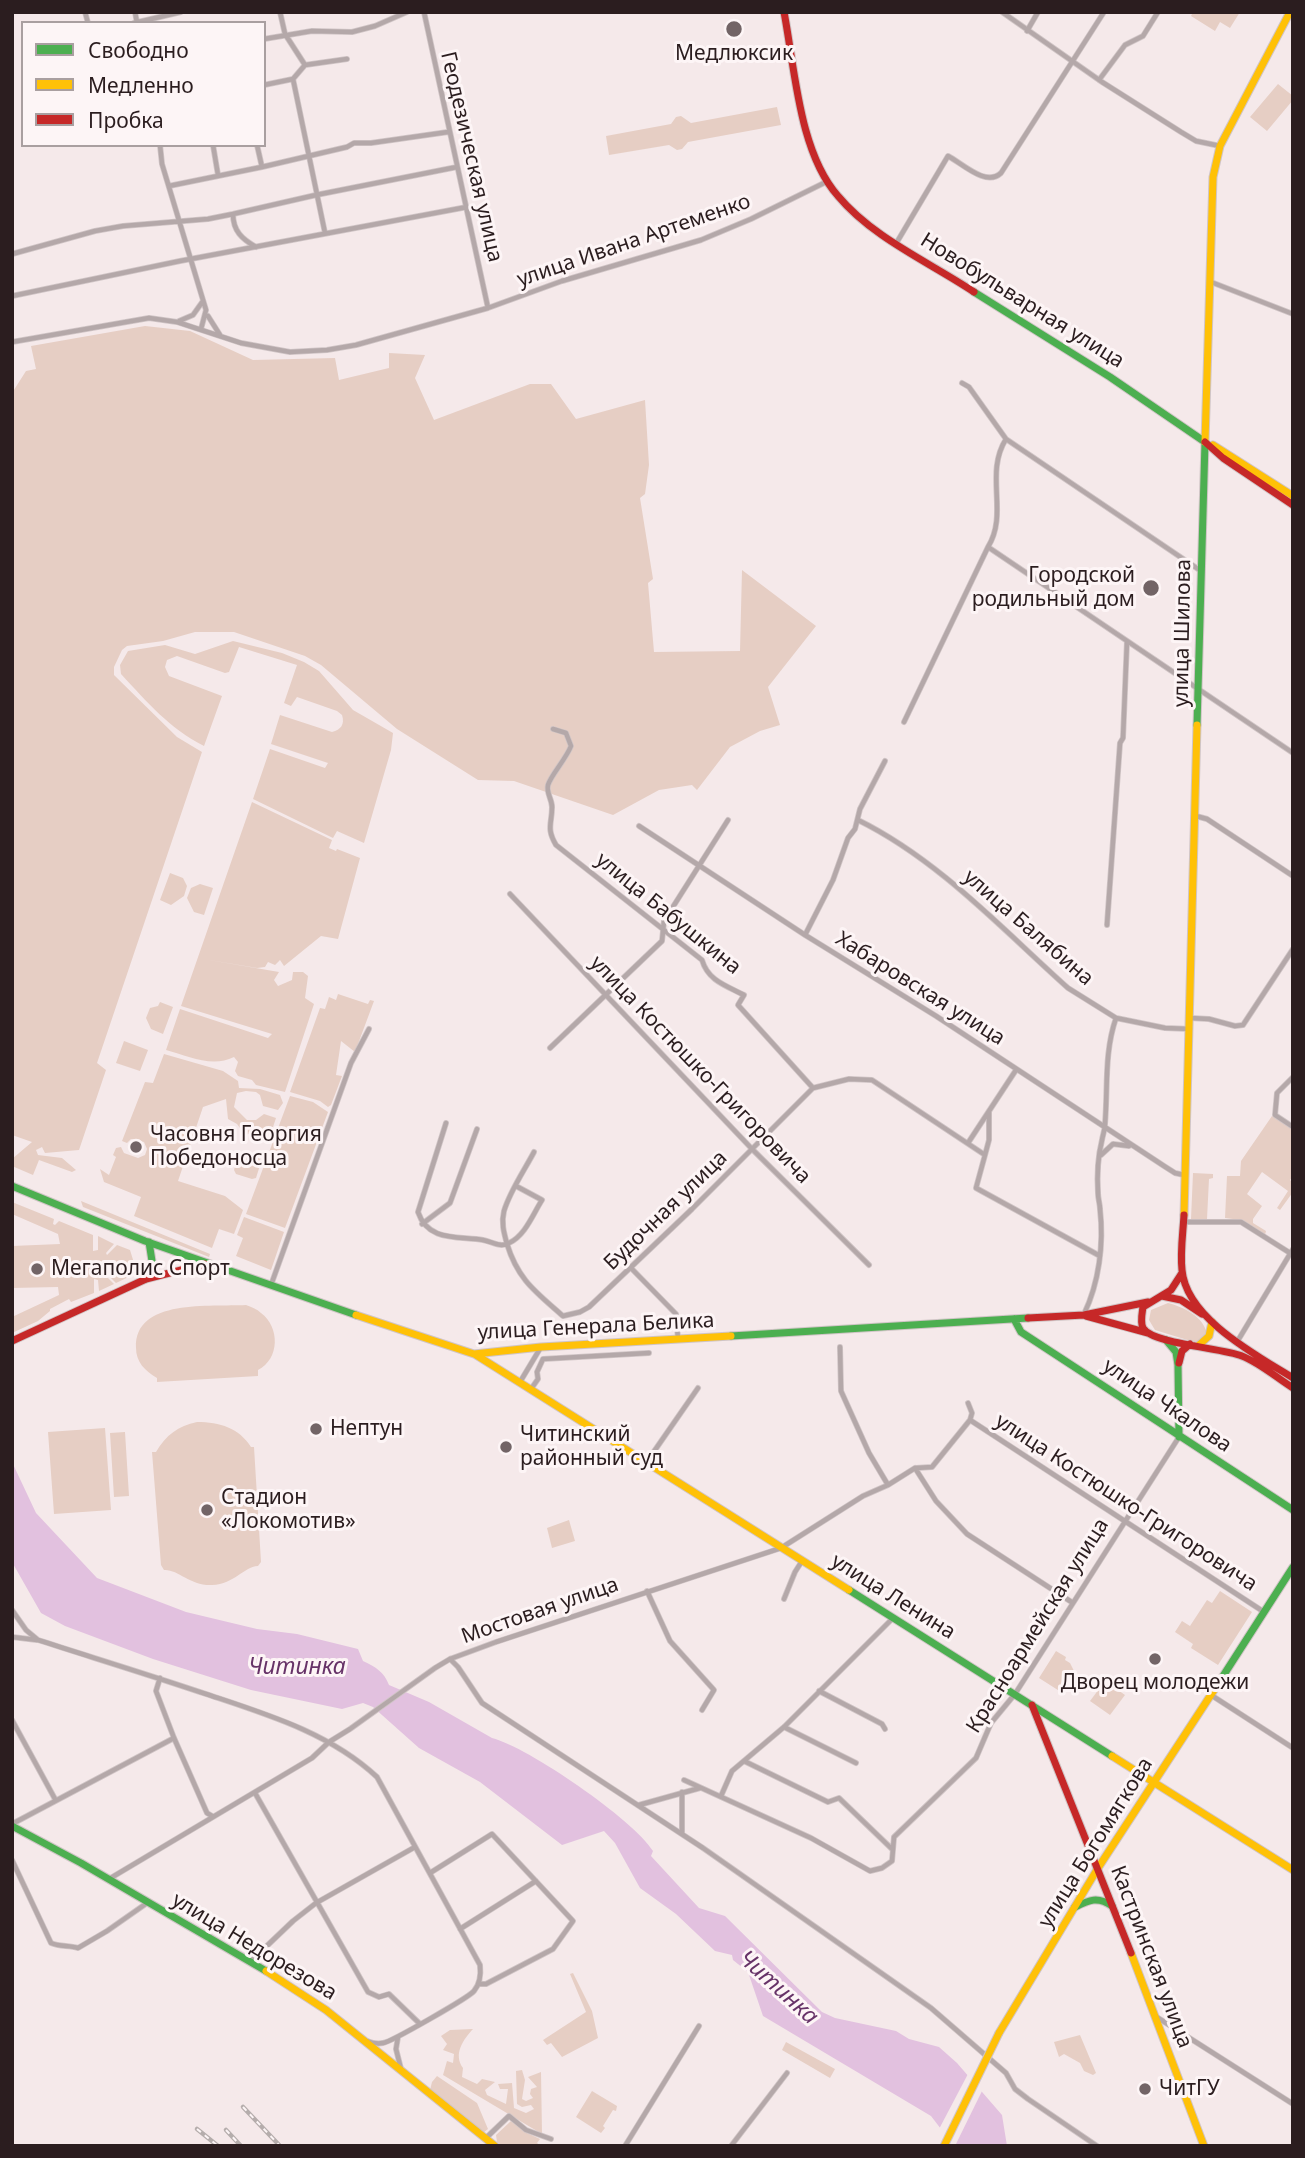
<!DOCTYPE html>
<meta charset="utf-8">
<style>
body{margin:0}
#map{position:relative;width:1305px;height:2158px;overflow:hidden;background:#f5e9ea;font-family:"Noto Sans",sans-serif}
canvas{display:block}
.frame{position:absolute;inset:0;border:14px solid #2b1d1f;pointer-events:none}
.legend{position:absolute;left:21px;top:21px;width:245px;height:126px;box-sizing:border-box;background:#fdf5f6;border:2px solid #a99fa0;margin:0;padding:9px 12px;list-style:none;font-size:21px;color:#2b1d1f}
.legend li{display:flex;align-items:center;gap:14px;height:35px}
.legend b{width:35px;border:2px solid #a99fa0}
</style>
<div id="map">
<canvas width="1305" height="2158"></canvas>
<div class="frame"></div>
<ul class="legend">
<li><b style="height:9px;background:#4caf50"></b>Свободно</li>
<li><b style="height:9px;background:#ffc107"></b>Медленно</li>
<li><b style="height:9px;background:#c62828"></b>Пробка</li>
</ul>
</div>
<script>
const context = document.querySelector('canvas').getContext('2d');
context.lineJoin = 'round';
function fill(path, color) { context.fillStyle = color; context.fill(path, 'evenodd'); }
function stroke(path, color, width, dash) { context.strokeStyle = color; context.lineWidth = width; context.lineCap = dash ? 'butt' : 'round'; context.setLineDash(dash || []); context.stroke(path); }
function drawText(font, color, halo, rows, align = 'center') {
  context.font = font + ' "Noto Sans",sans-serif'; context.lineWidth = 6; context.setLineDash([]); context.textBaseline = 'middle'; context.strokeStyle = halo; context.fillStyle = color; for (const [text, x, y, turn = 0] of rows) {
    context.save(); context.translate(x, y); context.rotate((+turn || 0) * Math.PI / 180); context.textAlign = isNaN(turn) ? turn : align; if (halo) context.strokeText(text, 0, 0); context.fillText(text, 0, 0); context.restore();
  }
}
fill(new Path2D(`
 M1193,12H1240L1230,28L1220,22L1215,31L1191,16Z
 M1278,84L1293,96V100L1267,131L1250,117Z
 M777,107L781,125L688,142L682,149L677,150L669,145L609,155L606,136L671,124L676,117L681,116L691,123Z
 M145,326L190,331L253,360L335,358L339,380L389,368V353L425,355L415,378L434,420L530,384H551L576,419L645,400L649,465L645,494L640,498L653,579L648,583L654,652L740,651L742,570L816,626L768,687L780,725L760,731L730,747L697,790L692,785L659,790L613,815L514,781L478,780L397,729L321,665L305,656L234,632H195L163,641L127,646L122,650L114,667V675L177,737L202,752L97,1063L106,1070L79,1150L45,1153L42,1147L36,1150L38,1155L62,1158L76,1170L72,1172L39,1160L33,1175L12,1166V1159L32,1142L12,1135V393L26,371L36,369L31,346Z
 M233,641L282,653L304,662L319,671L353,710L393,733L391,750L364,843L337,831L333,838L253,799L270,749L325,768L328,763L271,744L280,715L332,732C341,730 345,724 342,715L337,711L297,697L291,706L284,703L297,665L239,647L229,672L225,673L177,656L167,660L165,667L169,676L222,696L204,746C169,728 148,703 121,674L120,665L128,651L165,645L195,654Z
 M252,802L332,840L329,848L336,851L337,849L360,858L338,939L321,936L284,966L280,960L275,965L268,962L265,967L257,968L203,959L279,972L274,980L278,986L292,980L293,972H303L308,976L305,998L314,1004L285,1092L256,1085L252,1080L238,1076L235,1071L238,1062L234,1057C212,1068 188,1056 166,1050L180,1009L268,1038L272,1034L181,1006Z
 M170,873L183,878L187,886L184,896L171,905L160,900Z
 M200,884L213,888L204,915L194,912L187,898L191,888Z
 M338,994L368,1004L370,1000L374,1001L355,1052L341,1041L336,1075L342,1076L331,1105L328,1107L320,1101L290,1092L320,1008L325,1009L329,997L336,1000Z
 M160,1002L173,1007L163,1034L151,1029L146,1018L150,1008L158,1006Z
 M124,1041L148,1050L140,1071L116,1063Z
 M164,1054L223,1071L238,1081L239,1088L260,1089L280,1095L283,1103L278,1110L263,1106L260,1095L256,1092L246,1091L237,1093L234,1107L247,1120H256L264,1114L276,1118L273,1127L245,1135L237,1124L228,1119L226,1099L203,1107L178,1181L225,1196L243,1210L234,1234L219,1229L212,1248L134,1216L141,1197L104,1182L100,1169L109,1175L116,1157L113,1155L116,1148L121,1147L124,1153L138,1158L145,1155L147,1149L144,1142L131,1139L127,1143L122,1141L145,1082L153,1083Z
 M290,1096L313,1102L328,1112L285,1228L246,1214Z
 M1272,1116L1293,1130V1176L1290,1180L1293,1183V1192L1280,1210L1277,1208L1288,1191L1262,1172L1247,1194L1262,1206L1253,1219V1223L1266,1231L1265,1235L1241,1220L1225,1218L1227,1176H1240L1241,1161Z
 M244,1153L259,1158L261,1162L256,1178L252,1179L236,1174L234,1170L238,1154Z
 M1193,1173L1213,1174V1178L1209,1179L1207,1219H1191Z
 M81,1201L210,1254L209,1257L83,1207Z
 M12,1202L54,1219L53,1224L55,1225L59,1221L93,1235V1251L98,1250V1236L114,1244L106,1253L107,1255L117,1245L130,1250L134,1263L111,1266H135L137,1273L116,1283L107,1274L106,1276L114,1284L99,1291L98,1280L94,1279V1293L71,1302L69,1299L50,1309V1311L38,1321L12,1333V1317L59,1295L58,1287L12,1288V1246L60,1244L58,1234L12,1214Z
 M244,1217L284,1232L271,1270L236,1256L243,1238L237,1235Z
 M1168,1303C1184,1307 1204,1317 1207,1334L1199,1341L1194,1342L1155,1330L1149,1320L1151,1310Z
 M246,1305C251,1307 257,1309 261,1313C280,1327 280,1359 258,1370V1376L157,1382V1378C145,1371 136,1362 136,1348C134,1298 211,1307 246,1305Z
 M197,1422C220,1422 239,1428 251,1447H254L261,1562L258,1566C243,1567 235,1584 212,1585C190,1586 178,1569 164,1570L161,1565L152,1452H156C166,1435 178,1426 197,1422Z
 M105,1428L111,1510L54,1514L48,1432Z
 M125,1432L129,1496L114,1497L110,1433Z
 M569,1520L575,1541L552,1548L547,1528Z
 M1220,1591L1252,1612L1218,1665L1191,1648L1193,1644L1175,1632L1182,1621L1190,1626L1207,1600L1212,1603Z
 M1056,1651L1066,1657L1065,1660L1070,1663L1074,1671L1061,1692L1039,1678Z
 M1105,1681L1125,1695L1110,1715L1090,1701Z
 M573,1973L592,2011L598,2038L562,2057L551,2043L547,2045L543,2040L586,2012L570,1974Z
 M473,2029C463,2040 453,2054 463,2068L462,2077L477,2084L482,2079L495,2082L485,2090L487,2095L506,2104L508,2089H500L498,2084L512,2083L514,2108L526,2113L534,2109L531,2105L522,2107L517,2104L516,2071L522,2070L525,2080L522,2099L526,2101L533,2098L530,2094L531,2089L537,2087L528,2077L541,2072L542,2134L443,2075L447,2061L453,2063L454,2054L443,2050L447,2044L441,2036L450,2030Z
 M1080,2035L1096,2073L1093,2075L1084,2071L1080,2063L1064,2054L1059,2057L1054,2042Z
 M786,2042L835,2069L830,2078L782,2050Z
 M437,2076L477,2103L488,2129L483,2133L430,2090L432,2082Z
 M592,2091L617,2106L616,2111L613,2110L603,2126L605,2128L601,2133L576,2117Z
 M511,2121L525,2132L540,2139L537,2143L541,2146H502L497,2142L496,2135Z`), '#e6cec4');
fill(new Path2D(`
 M12,1462L36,1513L97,1578L186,1612L257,1629L297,1634L358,1649L363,1661C376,1667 384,1672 389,1685L429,1702L492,1738C528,1747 634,1820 653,1851L651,1856L699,1908L725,1916L822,2012L835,2018L896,2031L909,2039L939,2047L957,2063L1002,2115L1007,2146H954L931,2116L763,2016L748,1972L733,1960L732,1955L715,1951L676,1914L640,1888L615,1843L604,1831L562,1845L480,1782L419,1748L373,1707L363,1703L342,1709L251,1690L153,1659L65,1626L41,1613L12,1562Z`), '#e2c1df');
fill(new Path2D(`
 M969,2072L983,2089L955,2146H950L938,2131Z`), '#f5e9ea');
const street = new Path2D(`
 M85,12L88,23
 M135,12L137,23
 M280,12L285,34L305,65
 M424,12L488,308
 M1002,12L1102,82L1181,132L1196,141L1220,146
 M134,23L181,12
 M1027,31L1038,12
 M264,39L312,31L352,32L375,26L407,12
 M293,79L325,233
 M1099,80L1125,45L1143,36L1158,12
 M264,85L293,79L305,65L347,59
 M160,145L162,164L206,310L201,329
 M213,145L218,175
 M257,145L262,167
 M169,186L262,167L347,147L354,143H371L448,132
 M233,214C233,231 242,239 256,247
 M897,242L948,156C963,164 986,187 1001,173L1104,12
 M12,254L95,231L123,226L208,219L233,214L316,195L457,167
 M1211,282L1293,314
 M12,296L180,261L467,207
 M208,316L220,335
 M179,321L193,315L203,301
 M12,342L149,318L177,322L241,343L290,352L327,350L356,345L488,308L562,281L701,240L751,219L826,182
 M1006,439L1201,571
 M988,547L1293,753
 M904,722L988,547C1009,513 984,474 1006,439L969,387L962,383
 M553,729L566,733L571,746C566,759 551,775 548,785C546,793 552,799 552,807C552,824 546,828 556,845L702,960C708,981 727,986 744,995L738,1005L813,1088L849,1079L872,1080L985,1155L976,1188L1100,1256
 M1196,816L1207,819L1293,876
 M858,820C939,860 1002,929 1068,988L1116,1018L1165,1028L1190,1029
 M639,826L805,935L936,1016L1164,1166L1175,1173L1184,1175
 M510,894L752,1149L869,1265
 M1107,925L1120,743L1123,738L1127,641
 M805,935L833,880L848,838L855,829L860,809L885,761
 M1190,1018L1209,1019L1235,1026L1243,1025L1293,949
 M550,1048L662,941L664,921L728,820
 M1293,1077L1277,1093L1275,1115L1293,1127
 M446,1123L418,1212C428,1242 458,1236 483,1240C493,1242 500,1248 509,1243C525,1236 533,1214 542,1200L516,1186
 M968,1143L1016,1070
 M534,1152C524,1171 510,1191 504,1211C501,1223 504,1233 507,1244C518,1280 536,1292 563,1316L580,1312L589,1307L692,1209L813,1088
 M985,1155L989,1140V1111
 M1101,1155L1113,1144L1129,1146
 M1184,1222H1241L1290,1253
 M422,1224L450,1203L477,1129
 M631,1268L676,1314L678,1339
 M271,1285L351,1063L369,1029
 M1084,1314C1099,1283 1104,1244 1100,1209C1100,1204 1098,1199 1098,1193C1097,1177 1098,1156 1102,1140C1103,1134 1105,1130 1105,1124C1108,1087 1104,1053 1116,1018
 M1237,1342L1293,1249
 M840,1347L841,1391L869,1453L888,1485L915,1468L936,1501L967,1534L1073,1603
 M520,1382L541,1347
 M531,1389L538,1379L537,1372L543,1359L649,1353
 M970,1420L1264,1612
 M646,1463L698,1388
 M916,1468L932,1467L970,1420L972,1413L968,1403
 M647,1591L670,1641L714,1690L702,1710
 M784,1599L795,1572L802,1561
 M12,1610L26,1630L38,1640C94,1658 150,1675 206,1694C266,1714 330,1733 377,1777L480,1965C481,1974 480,1984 474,1991C468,1998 391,2042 383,2043C378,2044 372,2043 367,2041
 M12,1637L37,1640
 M450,1659L458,1667L482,1703L703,1848L931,2008L1006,2073L1015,2089L1028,2099L1097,2146
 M160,1678L156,1691L174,1738L207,1813L212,1816
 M819,1691L882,1724L885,1729
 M1211,1695L1293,1748
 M12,1720L55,1799
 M784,1727L856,1763
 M744,1761L828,1802L839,1798L892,1849
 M684,1780L811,1838L870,1871L882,1868L892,1861L894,1837L976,1758L991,1723L1015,1694L1179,1437
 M682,1792V1833
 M255,1793L368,1992L379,1997L389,1994L419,2023
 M721,1796L732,1771L784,1727L893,1618
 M639,1805L700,1788
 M12,1824L174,1738
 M12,1860L51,1943C60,1947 69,1945 78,1948L107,1931L147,1903
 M430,1873L492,1834L573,1921L553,1949L486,1984H479
 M109,1879L312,1758L329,1742L350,1729L435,1668L450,1659L496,1642L781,1548L863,1496L888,1485
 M460,1929L536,1881
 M250,1962L293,1921L316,1903L415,1847
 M1155,2016L1293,2104
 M398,2037L396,2049L401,2069
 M486,2138L509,2116L526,2130L551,2139
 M625,2146L699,2026
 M731,2146L787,2073`);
const fast = new Path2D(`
 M974,292L1110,377L1205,442L1197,725
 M12,1186L145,1241L356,1315
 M146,1279L152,1261L149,1242
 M1014,1319L1021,1332L1293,1510
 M731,1336L1028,1318
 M1166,1340L1176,1352L1178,1365L1179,1437
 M849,1590L1112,1756
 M1216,1687L1293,1567
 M12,1826L81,1863L266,1971
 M1075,1907C1089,1900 1098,1896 1112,1906`);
const slow = new Path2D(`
 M1205,442L1213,177L1220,146L1290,12
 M1213,445L1293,496
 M1184,1215L1197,725
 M356,1315L474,1354L541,1347L731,1336
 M1199,1345L1209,1336L1212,1322
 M476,1355L849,1590
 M1112,1756L1293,1870
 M1131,1953L1204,2146
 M266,1971L326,2010L495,2146
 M999,2033L1098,1868L1216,1687`);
const jam = new Path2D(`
 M784,12C795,69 799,152 838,196C873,238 929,262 974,292
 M1205,442L1223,458L1293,505
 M1184,1215C1183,1233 1180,1252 1182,1270C1186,1318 1256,1355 1293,1378
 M1182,1273L1171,1290L1143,1307C1142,1314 1140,1322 1143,1328C1152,1344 1223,1348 1242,1356C1260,1363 1277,1378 1293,1388
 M1162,1296L1181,1300L1202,1314
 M1086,1316L1148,1333
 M1028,1318L1084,1315L1148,1302
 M12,1341L146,1279L205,1264
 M1179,1363L1182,1351L1190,1344
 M1032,1705L1131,1953`);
stroke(street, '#d0c5c6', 6);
stroke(fast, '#d0c5c6', 9);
stroke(slow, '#d0c5c6', 9);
stroke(jam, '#d0c5c6', 9);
stroke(street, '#b4a8a9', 4.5);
stroke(fast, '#4caf50', 7);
stroke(slow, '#ffc107', 7);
stroke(jam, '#c62828', 7);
const rail = new Path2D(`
 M243,2107L280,2146
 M197,2129L218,2146
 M226,2130L241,2146`);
stroke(rail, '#b5adac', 4.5);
stroke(rail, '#fdf5f6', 2, [5]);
const slowBridge = new Path2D(`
 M944,2146L999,2033`);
stroke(slowBridge, '#d0c5c6', 9, []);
stroke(slowBridge, '#ffc107', 7);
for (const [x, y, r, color] of [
 [734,29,9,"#726466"],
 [1151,588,9,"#726466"],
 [136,1147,7,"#726466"],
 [37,1269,7,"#726466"],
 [316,1429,7,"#726466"],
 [506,1447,7,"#726466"],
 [207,1510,7,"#726466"],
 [1155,1659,7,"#726466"],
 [1145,2089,7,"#726466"]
]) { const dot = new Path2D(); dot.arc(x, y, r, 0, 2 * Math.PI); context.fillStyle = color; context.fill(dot); stroke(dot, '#fdf5f6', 2.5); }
drawText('21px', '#2b1d1f', '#fdf5f6', [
 ["Медлюксик",734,54,"center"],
 ["Городской",1135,576,"right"],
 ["родильный дом",1135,600,"right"],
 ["Часовня Георгия",150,1135],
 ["Победоносца",150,1159],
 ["Мегаполис Спорт",51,1269],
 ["Нептун",330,1429],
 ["Читинский",520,1435],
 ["районный суд",520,1459],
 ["Стадион",221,1498],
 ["«Локомотив»",221,1522],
 ["Дворец молодежи",1155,1683,"center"],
 ["ЧитГУ",1159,2089]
], 'left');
drawText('21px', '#2b1d1f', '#fdf5f6', [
 ["Геодезическая улица",471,157,77],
 ["улица Ивана Артеменко",634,241,-19],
 ["Новобульварная улица",1022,301,32],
 ["улица Шилова",1183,633,-89],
 ["улица Бабушкина",668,914,39],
 ["улица Балябина",1028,928,41],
 ["Хабаровская улица",920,989,32],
 ["улица Костюшко-Григоровича",700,1070,46],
 ["Будочная улица",666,1211,-44],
 ["улица Генерала Белика",596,1327,-3],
 ["улица Чкалова",1167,1406,34],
 ["улица Костюшко-Григоровича",1126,1503,33],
 ["улица Ленина",893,1597,32],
 ["Мостовая улица",540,1611,-19],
 ["Красноармейская улица",1038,1626,-58],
 ["улица Богомягкова",1096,1843,-58],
 ["улица Недорезова",254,1947,31],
 ["Кастринская улица",1151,1957,69]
]);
drawText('italic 23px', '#673368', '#fdf5f6', [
 ["Читинка",297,1667],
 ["Читинка",778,1988,42]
]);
</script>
